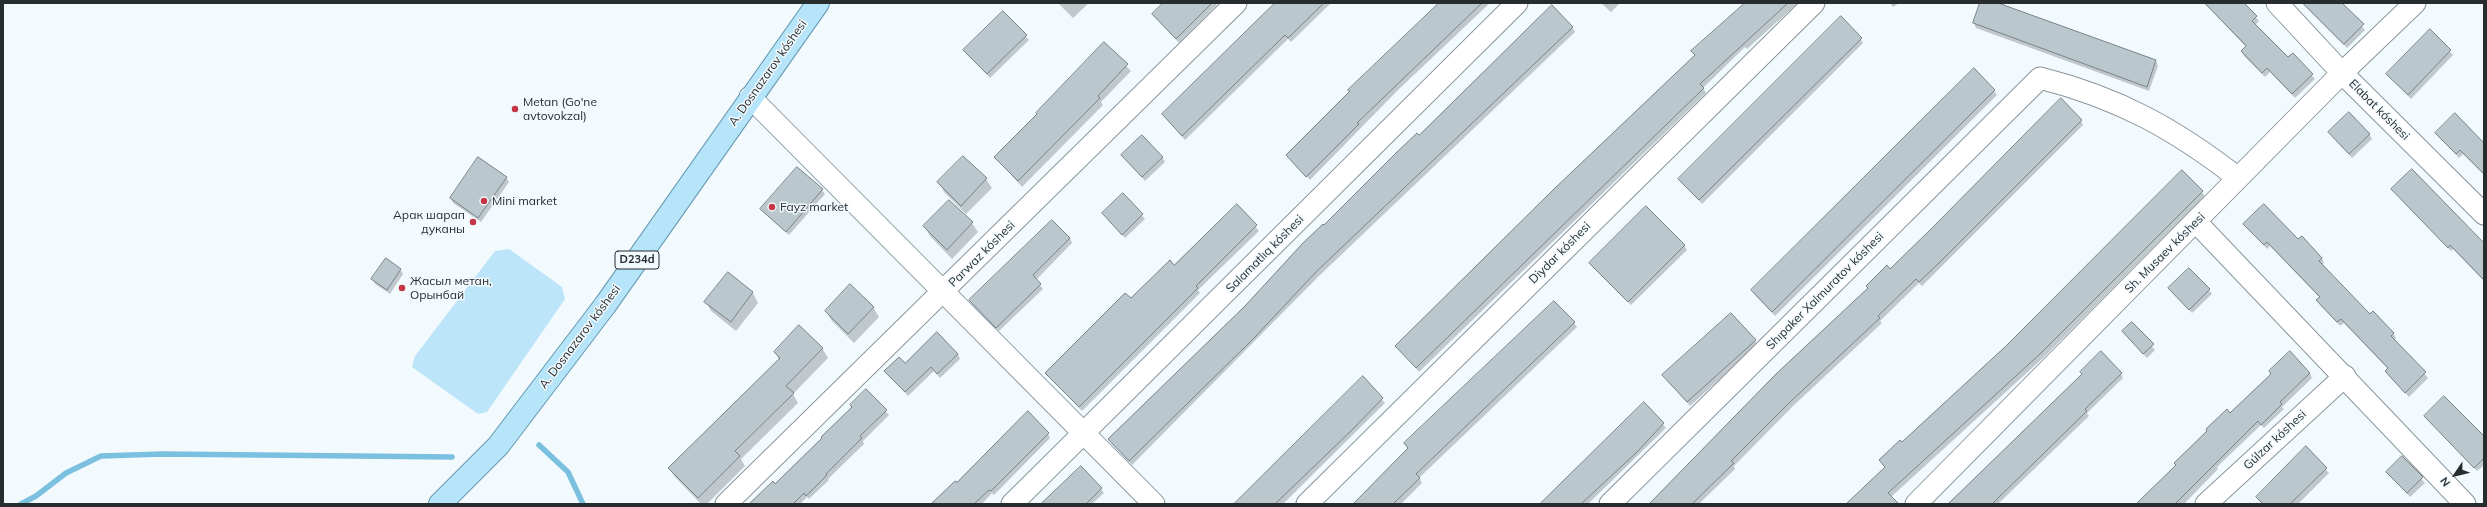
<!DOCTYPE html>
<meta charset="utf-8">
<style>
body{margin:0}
#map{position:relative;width:2487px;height:507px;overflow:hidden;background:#f2fafe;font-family:Mulish,sans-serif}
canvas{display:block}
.frame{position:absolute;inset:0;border:4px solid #272c2f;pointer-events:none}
.north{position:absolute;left:2435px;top:455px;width:40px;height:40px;-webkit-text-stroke:3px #f2fafe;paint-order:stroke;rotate:235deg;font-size:11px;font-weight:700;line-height:16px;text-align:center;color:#272c2f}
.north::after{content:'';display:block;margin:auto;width:14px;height:18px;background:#272c2f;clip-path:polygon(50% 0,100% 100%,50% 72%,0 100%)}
</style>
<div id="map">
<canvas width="2487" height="507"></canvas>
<div class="frame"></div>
<div class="north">N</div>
</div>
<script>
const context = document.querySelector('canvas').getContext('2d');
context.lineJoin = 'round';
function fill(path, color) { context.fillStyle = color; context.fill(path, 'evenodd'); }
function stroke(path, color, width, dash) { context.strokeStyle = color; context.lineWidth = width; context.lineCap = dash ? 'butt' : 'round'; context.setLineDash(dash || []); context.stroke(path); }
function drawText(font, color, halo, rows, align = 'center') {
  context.font = font + ' Mulish,sans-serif'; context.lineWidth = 3; context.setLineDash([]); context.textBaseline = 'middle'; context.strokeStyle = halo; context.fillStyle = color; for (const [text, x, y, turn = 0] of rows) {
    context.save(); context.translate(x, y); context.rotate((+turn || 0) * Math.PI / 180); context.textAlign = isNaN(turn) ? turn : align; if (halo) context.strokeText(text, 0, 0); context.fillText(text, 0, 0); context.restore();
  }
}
fill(new Path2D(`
 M509,249L562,287L565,299L487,412L478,414L412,367L415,356L495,251Z`), '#bde5f9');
fill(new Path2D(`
 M1058,3H1089L1073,18Z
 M1165,3H1216L1217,5L1179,43L1153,15Z
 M1276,3L1330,4L1291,42L1288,39L1185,140L1163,115Z
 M1441,3H1490L1399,89L1310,180L1287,155L1350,92L1349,90Z
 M1601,3H1620L1611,12Z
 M1750,3H1798L1747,49L1745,47L1703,88L1706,93L1419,372L1397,346L1696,56L1693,51Z
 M1890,3H1899L1893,7Z
 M1981,3H1995L2156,61L2158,66L2149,91L1976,28L1974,23Z
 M2204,3H2243L2259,21L2255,25L2288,59L2293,54L2315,79L2295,98L2270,72L2265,77L2244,56L2242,51L2246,47Z
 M2302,3H2341L2365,30L2347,48Z
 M1003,12L1029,40L990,78L964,50Z
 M1572,27L1575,32L1318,277L1132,465L1112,444L1109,440L1419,136Z
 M2430,31L2453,55L2411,99L2388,74Z
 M1861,39L1863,43L1702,204L1682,183L1679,179Z
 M1104,43L1131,71L1101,102L1103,105L1022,187L995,157L1038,115Z
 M1994,91L1997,95L1775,316L1755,295L1752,290Z
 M2081,121L2083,125L1922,286L1919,283L1880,321L1882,323L1792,407L1734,466L1735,469L1699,504H1650L1890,270Z
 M2329,133L2369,134L2372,139L2352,158Z
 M2436,133L2484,142V175L2463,154L2459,158Z
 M1122,156L1162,157L1165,162L1145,181Z
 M963,157L986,179L992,188L966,214L944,192L939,182Z
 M2182,171L2205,196L2043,358L1891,497L1896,504H1848L1885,468L1880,461L1902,444L2006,346Z
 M506,177L509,182L481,222L453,203L451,198Z
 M2392,189L2482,242L2484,239V281L2453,249L2451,251Z
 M822,190L825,194L789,235L761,209Z
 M1123,194L1145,219L1125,238L1103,213Z
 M949,201L972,223L978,232L952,259L930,236L924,226Z
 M1237,205L1259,231L1198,290L1200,293L1082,411L1046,373L1131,300L1174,266Z
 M2244,224L2298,241L2322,258L2324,263L2322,265L2370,315L2393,333L2396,338L2394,340L2428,378L2409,397L2389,376L2386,371L2388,369L2344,323L2340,326L2320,305L2318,301L2320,298L2270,246L2267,249Z
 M1070,238L1072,243L1036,280L1043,289L999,331L973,305L970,301Z
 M1684,245L1687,250L1631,305L1590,263Z
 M400,269L403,274L390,294L375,284L373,279Z
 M728,273L753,293L758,303L736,331L711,311L706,302Z
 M2169,288L2209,290L2212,294L2192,313Z
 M873,307L879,317L854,343L831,320L826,311Z
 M1574,323L1577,327L1419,478L1422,483L1401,504H1353L1408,449L1405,443Z
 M2132,323L2155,350L2147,358L2123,332Z
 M1755,341L1757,345L1690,406L1663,375Z
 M822,348L828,358L793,394L798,403L741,459L745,466L707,504H701L675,477L669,468L779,360L775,352Z
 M958,354L960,359L940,378L934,371L908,396L886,371L905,365Z
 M2310,373L2312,378L2282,407L2284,409L2264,428L2261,425L2217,467L2218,469L2184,504H2136L2177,466L2175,463L2227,410L2230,414L2271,374Z
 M2121,374L2123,378L2087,413L2089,416L1998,504H1949Z
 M1362,378L1385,403L1283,504H1235Z
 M866,391L889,415L863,441L864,444L828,479L829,480L809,499L807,497L800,504H754L853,408Z
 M1644,403L1666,428L1588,504H1540Z
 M2425,416L2484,437V465L2477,471Z
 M1048,434L1050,438L994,495L992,493L982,504H935Z
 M2306,448L2329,473L2298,504H2262L2257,497Z
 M2402,457L2425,483L2410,497L2387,472Z
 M1101,489L1104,493L1092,504H1043Z`), '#0003');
stroke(new Path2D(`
 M539,445L568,472L583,504
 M21,504L36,496L66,473L101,456L162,454L452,457`), '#7cc0e0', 5.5);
const building = new Path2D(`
 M1163,3H1212L1176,39L1152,14Z
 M1275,3H1324L1288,38L1285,35L1182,136L1162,114Z
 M1439,3H1482L1357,123L1359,124L1306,177L1286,155L1350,91L1348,90Z
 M1745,3H1788L1700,84L1704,88L1416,368L1395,346L1554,189L1695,55L1691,51Z
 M1980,3H1998L2156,60L2147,87L1973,23Z
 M2205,3H2244L2257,16L2252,21L2288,57L2293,53L2313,74L2292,94L2267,68L2262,73L2241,51L2246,46Z
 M2303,3H2342L2364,24L2344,44Z
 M1552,5L1573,27L1316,272L1254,338L1129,461L1108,439L1245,306L1302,244L1323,224L1324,225L1396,153L1417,133L1419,135Z
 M1003,11L1027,35L987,74L963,50Z
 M1841,16L1862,38L1699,200L1678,179Z
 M2430,29L2451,50L2408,95L2386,74Z
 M1104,42L1128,64L1098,96L1100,98L1018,181L994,157L1037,114L1036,113Z
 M1974,68L1995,90L1772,312L1751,290Z
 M2061,98L2082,120L1940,262L1919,282L1916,279L1878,316L1880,318L1789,403L1731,461L1734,463L1692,504H1649L1776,374L1868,288L1866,286L1887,265L1890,269L1932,228Z
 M2349,112L2370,134L2349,154L2328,132Z
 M2455,113L2484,143V174L2460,150L2456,154L2435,133Z
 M1142,135L1163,157L1142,177L1121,155Z
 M963,156L987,178L961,206L937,182Z
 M478,157L507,177L478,218L450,198Z
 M797,167L823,189L786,232L760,209Z
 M2412,169L2484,243V280L2450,245L2448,248L2391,189Z
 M2182,170L2203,191L2040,354L1888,493L1899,504H1846L1885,467L1879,460L1900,440L1902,442L2006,346Z
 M1123,193L1143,214L1122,235L1102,213Z
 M949,200L973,222L947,250L923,226Z
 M1237,204L1257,225L1196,286L1198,288L1079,407L1045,373L1125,293L1131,298L1170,260L1174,265Z
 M2264,204L2298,239L2302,236L2322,258L2319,261L2370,314L2373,311L2394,333L2391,336L2426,372L2405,393L2385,371L2388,368L2341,319L2337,322L2316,300L2320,297L2267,242L2264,245L2243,224Z
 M1646,206L1685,245L1628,302L1589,263Z
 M1052,220L1070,238L1033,275L1041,284L996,328L969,300Z
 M386,258L401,269L387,290L371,279Z
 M2189,268L2210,289L2189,310L2168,288Z
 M728,272L753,292L731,322L704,302Z
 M850,284L874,307L848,334L825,311Z
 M1554,301L1575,322L1416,474L1420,478L1393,504H1353L1408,448L1404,443Z
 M1731,313L1756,340L1687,402L1662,375Z
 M2132,322L2154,344L2143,354L2122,331Z
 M799,325L823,348L786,386L794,393L735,451L740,456L698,498L668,468L780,358L774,352Z
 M937,332L958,354L937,374L931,367L905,392L884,371L899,357L905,363Z
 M2101,351L2122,373L2085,409L2087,411L1992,504H1948L2082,374L2080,372Z
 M2290,351L2310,373L2280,402L2282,404L2261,425L2258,421L2175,504H2136L2176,465L2174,463L2207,431L2206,429L2227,409L2230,413L2271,374L2269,371Z
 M1363,376L1383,398L1352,430L1275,504H1234Z
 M866,389L887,410L860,436L862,438L826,474L827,475L806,496L804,493L793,504H749L773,481L775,484L822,438L821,437L852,407L850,405Z
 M2444,396L2484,436V458L2474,468L2424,416Z
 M1644,402L1664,423L1637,452L1581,504H1540Z
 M1028,411L1049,433L991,491L989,490L974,504H931L955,481L957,482Z
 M2306,446L2327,468L2290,504H2263L2256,497Z
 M2402,456L2423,477L2407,493L2386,472Z
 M1081,466L1102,488L1086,504H1041Z`);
fill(building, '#bac7cd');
stroke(building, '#778389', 1);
const minor = new Path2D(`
 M2277,3L2342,73L2484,214
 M750,97L1154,504
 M2196,222L2465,504
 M726,504L1236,3
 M1012,504L1517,3
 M1307,504L1814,3
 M1610,504L2040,78C2119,98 2175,129 2238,178
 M1916,504L2342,73L2415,3
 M2206,504L2345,376`);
const primary = new Path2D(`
 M440,504L498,446L606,304L818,3`);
stroke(minor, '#8a969d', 23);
stroke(primary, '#6498b0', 24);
stroke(minor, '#fff', 21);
stroke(primary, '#b6e4f9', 22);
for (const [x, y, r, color] of [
 [515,109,4,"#c53546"],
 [484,201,4,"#c53546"],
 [772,207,4,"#c53546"],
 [473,222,4,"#c53546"],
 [402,288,4,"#c53546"]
]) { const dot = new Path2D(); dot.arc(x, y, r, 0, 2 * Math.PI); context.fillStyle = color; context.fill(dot); stroke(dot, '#f2fafe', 1.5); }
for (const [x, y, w] of [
 [637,260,44]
]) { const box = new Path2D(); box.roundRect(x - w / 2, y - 9, w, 18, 3); context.fillStyle = '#f2fafe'; context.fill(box); stroke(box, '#272c2f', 1); }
drawText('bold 11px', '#272c2f', null, [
 ["D234d",637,260]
]);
drawText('12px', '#272c2f', '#f2fafe', [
 ["A. Dosnazarov kóshesi",768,73,-55],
 ["Elabat kóshesi",2379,110,45],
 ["Diydar kóshesi",1560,253,-45],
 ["Sh. Musaev kóshesi",2165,253,-45],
 ["Parwaz kóshesi",982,254,-45],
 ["Salamatlıq kóshesi",1265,254,-45],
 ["Shıpaker Xalmuratov kóshesi",1825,291,-45],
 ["A. Dosnazarov kóshesi",580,337,-53],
 ["Gúlzar kóshesi",2275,440,-43]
]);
drawText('12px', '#272c2f', '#f2fafe', [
 ["Metan (Go'ne",523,102],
 ["avtovokzal)",523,116],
 ["Mini market",492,201],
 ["Fayz market",780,207],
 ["Арак шарап",465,215,"right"],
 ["дуканы",465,229,"right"],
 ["Жасыл метан,",410,281],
 ["Орынбай",410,295]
], 'left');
</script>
